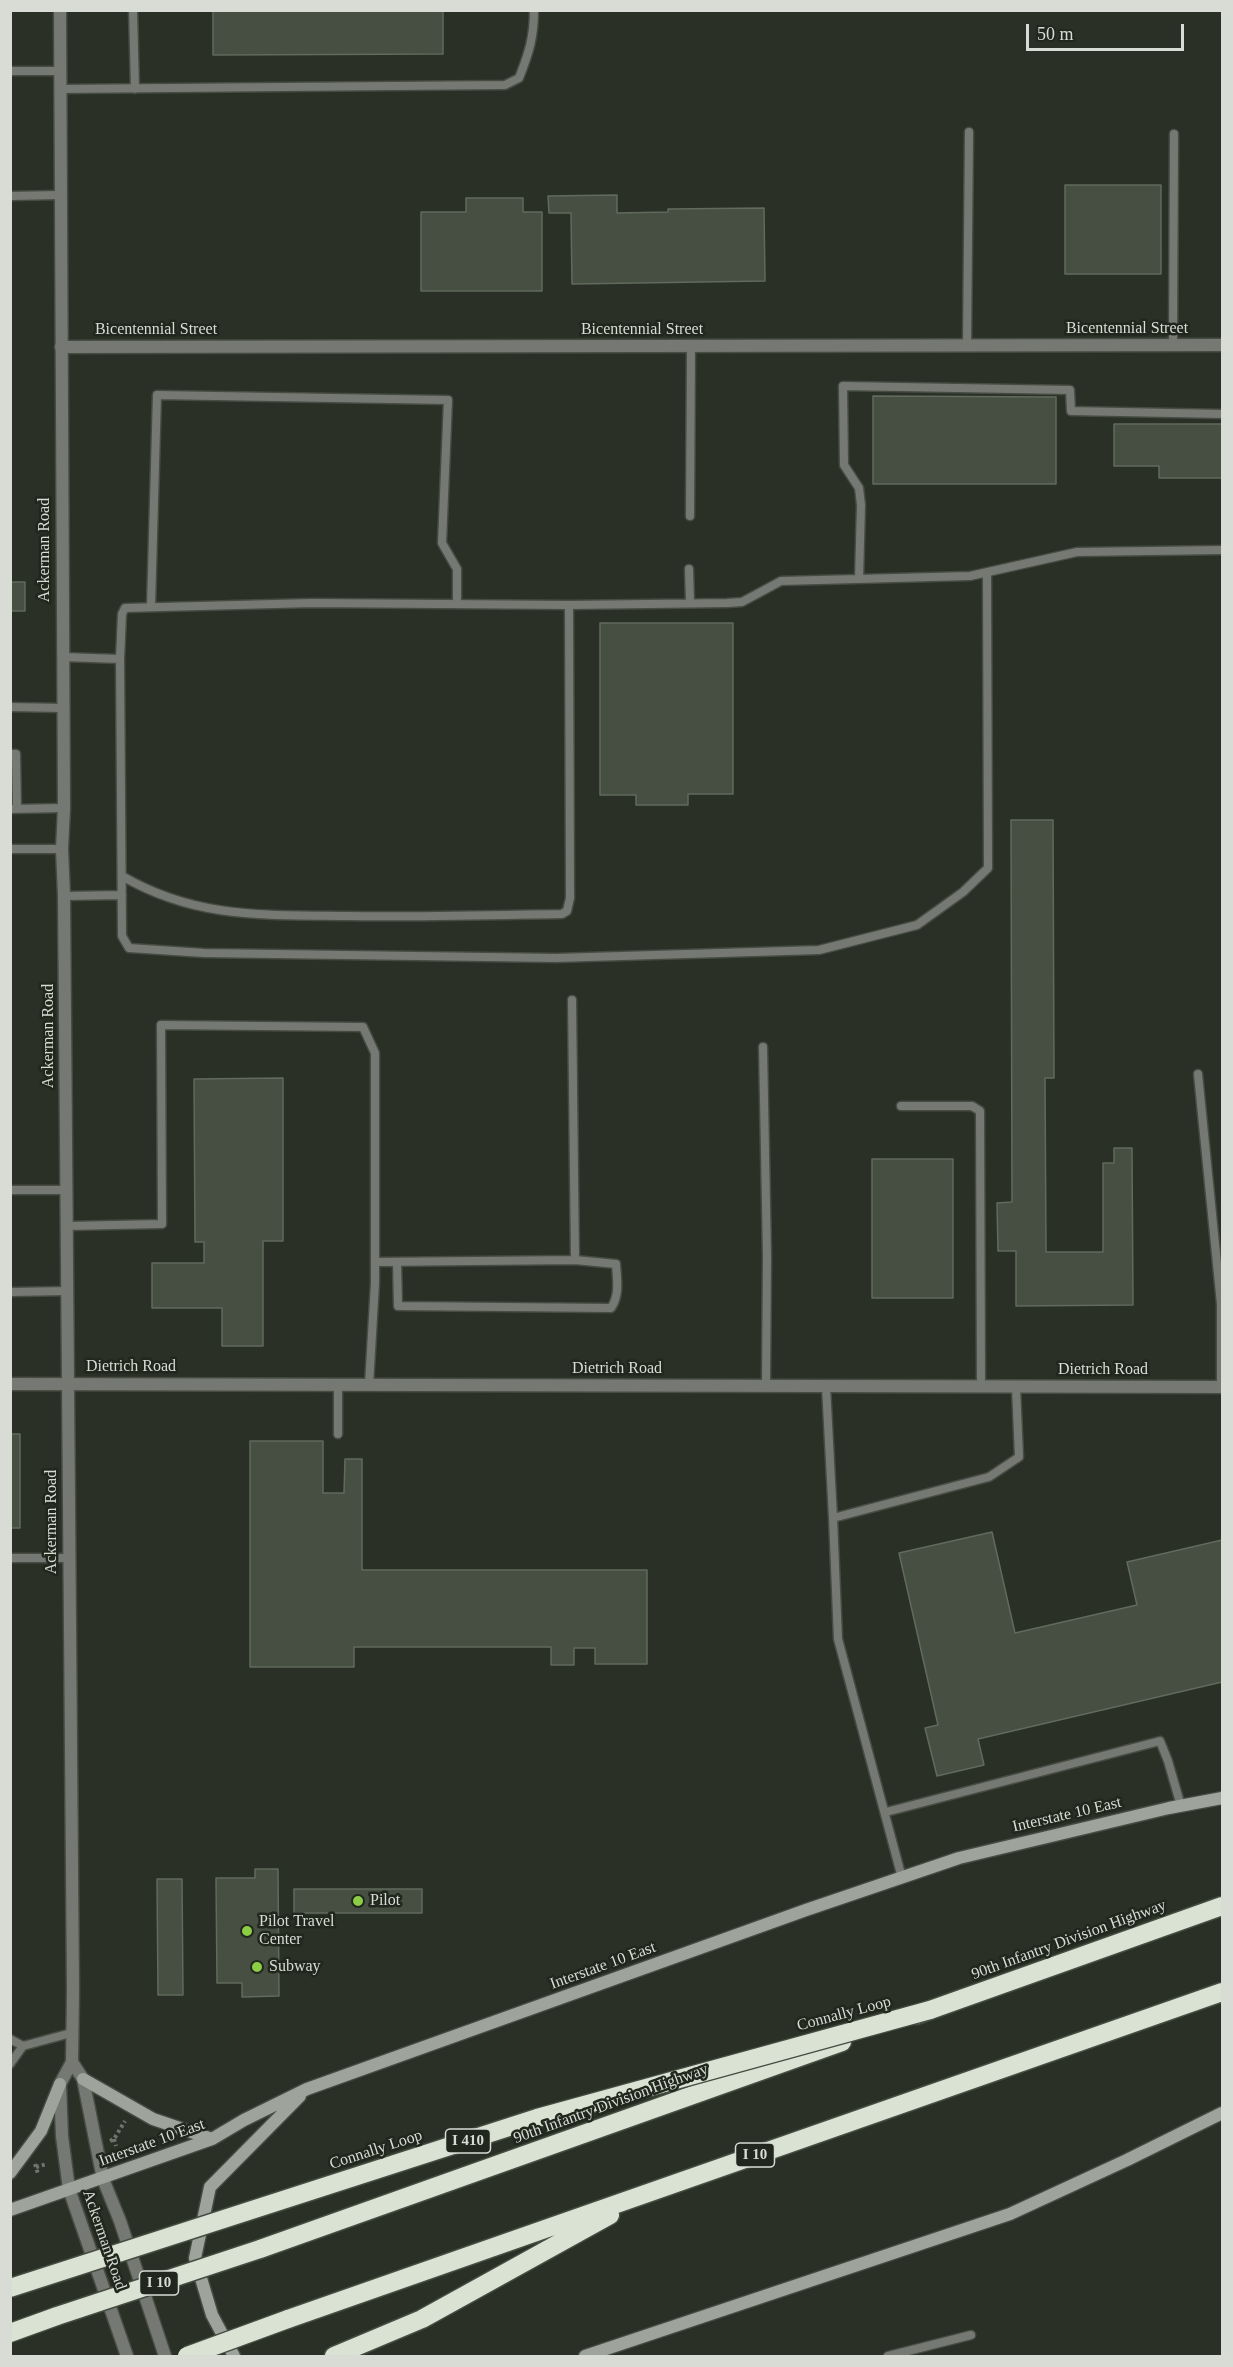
<!DOCTYPE html>
<style>
body{margin:0}
#map{position:relative;width:1233px;height:2367px;overflow:hidden;background:#2a3026;font-family:"Times New Roman",serif}
canvas{display:block}
.frame{position:absolute;inset:0;border:12px solid #d8dcd5;pointer-events:none}
.scale{position:absolute;left:1026px;top:24px;width:158px;height:27px;box-sizing:border-box;border:3px solid #d8dcd5;border-top:0;padding-left:8px;font-size:18px;line-height:21px;white-space:nowrap;color:#d8dcd5;-webkit-text-stroke:4px #21271c;paint-order:stroke}
</style>
<div id="map">
<canvas width="1233" height="2367"></canvas>
<div class="frame"></div>
<div class="scale">50 m</div>
</div>
<script>
const context = document.querySelector('canvas').getContext('2d');
context.lineJoin = 'round';
function fill(path, color) { context.fillStyle = color; context.fill(path, 'evenodd'); }
function stroke(path, color, width, dash) { context.strokeStyle = color; context.lineWidth = width; context.lineCap = dash ? 'butt' : 'round'; context.setLineDash(dash || []); context.stroke(path); }
function drawText(font, color, halo, rows, align = 'center') {
  context.font = font + ' "Times New Roman",serif'; context.lineWidth = 5; context.setLineDash([]); context.textBaseline = 'middle'; context.strokeStyle = halo; context.fillStyle = color; for (const [text, x, y, turn = 0] of rows) {
    context.save(); context.translate(x, y); context.rotate((+turn || 0) * Math.PI / 180); context.textAlign = isNaN(turn) ? turn : align; if (halo) context.strokeText(text, 0, 0); context.fillText(text, 0, 0); context.restore();
  }
}
const building = new Path2D(`
 M213,10H443V54L213,55Z
 M1065,185H1161V274H1065Z
 M617,195V213L668,212V209L764,208L765,281L572,284L571,213H549L548,196Z
 M466,198H523V212H542V291H421V212H466Z
 M873,396L1056,397V484H873Z
 M1114,424H1222V478H1159V466H1114Z
 M10,582H25V611H10Z
 M600,623H733V794H688V805H636V795H600Z
 M1011,820H1053L1054,1078H1045L1046,1252H1103V1163H1114V1148H1132L1133,1305L1016,1306V1251H998L997,1203L1012,1202Z
 M283,1078V1241H263V1346H222V1308H152V1263H204V1242H195L194,1079Z
 M872,1159H953V1298H872Z
 M10,1434H20V1528H10Z
 M250,1441H323V1493H344L345,1459H362V1570H647V1664H595V1648H574V1665H551V1647H354V1667H250Z
 M992,1532L1015,1633L1137,1605L1127,1562L1222,1540V1682L978,1739L984,1765L937,1776L925,1728L938,1725L899,1553Z
 M255,1869H278L279,1996L242,1997V1983H217L216,1878H255Z
 M157,1879H182L183,1995H158Z
 M294,1889H422V1913H294Z`);
fill(building, '#474e42');
stroke(building, '#62695d', 1.5);
const service = new Path2D(`
 M133,10L135,89
 M10,71H60
 M60,89L505,85L519,78C529,53 534,37 534,10
 M10,196L60,195
 M1173,345L1174,134
 M967,346L969,132
 M690,516L691,346
 M689,569L690,603
 M859,579L861,505L859,488L844,465L843,386L1070,390L1071,411L1222,414
 M569,605L727,603L742,602L781,581L970,576L1077,552L1222,550
 M151,606L157,395L448,400L442,543L457,569V603
 M63,657L120,659
 M10,707L63,708
 M10,754H16L17,809
 M10,809L64,808
 M10,849H62
 M122,876C196,919 265,915 347,916C419,917 490,915 562,914L567,911L570,898L569,605L312,603L125,608L122,614L120,659L122,936L129,948L204,953L556,958L819,950L917,925L963,892L988,868L987,573
 M64,896L122,895
 M763,1047L767,1256L766,1386
 M1198,1074L1221,1304V1387
 M901,1106H972L980,1111L981,1387
 M10,1190H66
 M67,1226L162,1224L161,1025L363,1027L375,1053V1283L369,1385
 M375,1262L575,1260L572,1000
 M397,1262L398,1306L611,1308C620,1295 617,1280 616,1264L575,1260
 M10,1292L67,1291
 M338,1385V1434
 M826,1386L833,1518L989,1477L1019,1457L1016,1387
 M833,1518L838,1639L902,1878
 M10,1558H69
 M886,1812L1160,1741L1168,1761L1181,1806
 M10,2039L23,2046
 M10,2064L23,2046L71,2033
 M888,2356L971,2335`);
const minor = new Path2D(`
 M61,347L1222,345
 M10,1384L1222,1387`);
const tertiary = new Path2D(`
 M60,10L64,808L62,849L64,896L73,1991L72,2062L60,2084L62,2136L69,2189L127,2356
 M72,2062L83,2079L103,2179L120,2221L165,2356`);
const secondary = new Path2D(`
 M83,2079L153,2119L212,2139
 M10,2173L41,2131L60,2084
 M10,2210L212,2139L244,2120L307,2089L806,1910L959,1858L1169,1808L1222,1798
 M234,2356L212,2315L195,2258L210,2187L300,2096
 M585,2356L1010,2214L1127,2160L1222,2113`);
const motorway = new Path2D(`
 M916,2015L1222,1906
 M260,2249L842,2042
 M288,2319L1222,1992
 M10,2333L57,2316
 M334,2356L422,2319L610,2215`);
stroke(service, '#464c42', 11);
stroke(minor, '#464c42', 15);
stroke(tertiary, '#464c42', 15);
stroke(secondary, '#464c42', 15);
stroke(motorway, '#464c42', 21);
stroke(new Path2D(`
 M114,2139L116,2146
 M110,2141L114,2139L125,2121
 M35,2164L38,2174
 M36,2167L47,2164`), '#6f756c', 4, [3, 3]);
stroke(service, '#767973', 8);
stroke(minor, '#767973', 12);
stroke(tertiary, '#767973', 12);
stroke(secondary, '#9ea49b', 12);
stroke(motorway, '#dae2d4', 18);
const motorwayBridge = new Path2D(`
 M10,2288L537,2118L930,2010
 M57,2316L260,2249
 M187,2356L288,2319`);
stroke(motorwayBridge, '#464c42', 21, []);
stroke(motorwayBridge, '#dae2d4', 18);
for (const [x, y, r, color] of [
 [358,1901,6,"#8bce46"],
 [247,1931,6,"#8bce46"],
 [257,1967,6,"#8bce46"]
]) { const dot = new Path2D(); dot.arc(x, y, r, 0, 2 * Math.PI); context.fillStyle = color; context.fill(dot); stroke(dot, '#21271c', 2); }
for (const [x, y, w] of [
 [468,2141,45],
 [755,2155,39],
 [159,2283,39]
]) { const box = new Path2D(); box.roundRect(x - w / 2, y - 12, w, 24, 4.5); context.fillStyle = '#21271c'; context.fill(box); stroke(box, '#d8dcd5', 1.5); }
drawText('bold 15px', '#d8dcd5', null, [
 ["I 410",468,2141],
 ["I 10",755,2155],
 ["I 10",159,2283]
]);
drawText('16px', '#d8dcd5', '#21271c', [
 ["Bicentennial Street",1127,329],
 ["Bicentennial Street",156,330],
 ["Bicentennial Street",642,330],
 ["Ackerman Road",45,550,-90],
 ["Ackerman Road",49,1036,-90],
 ["Dietrich Road",131,1367],
 ["Dietrich Road",617,1369],
 ["Dietrich Road",1103,1370],
 ["Ackerman Road",52,1522,-90],
 ["Interstate 10 East",1067,1815,-13],
 ["90th Infantry Division Highway",1069,1940,-20],
 ["Interstate 10 East",603,1966,-20],
 ["Connally Loop",844,2014,-15],
 ["90th Infantry Division Highway",611,2104,-20],
 ["Interstate 10 East",152,2143,-20],
 ["Connally Loop",376,2150,-18],
 ["Ackerman Road",104,2240,71]
]);
drawText('16px', '#d8dcd5', '#21271c', [
 ["Pilot",370,1901],
 ["Pilot Travel",259,1922],
 ["Center",259,1940],
 ["Subway",269,1967]
], 'left');
</script>
